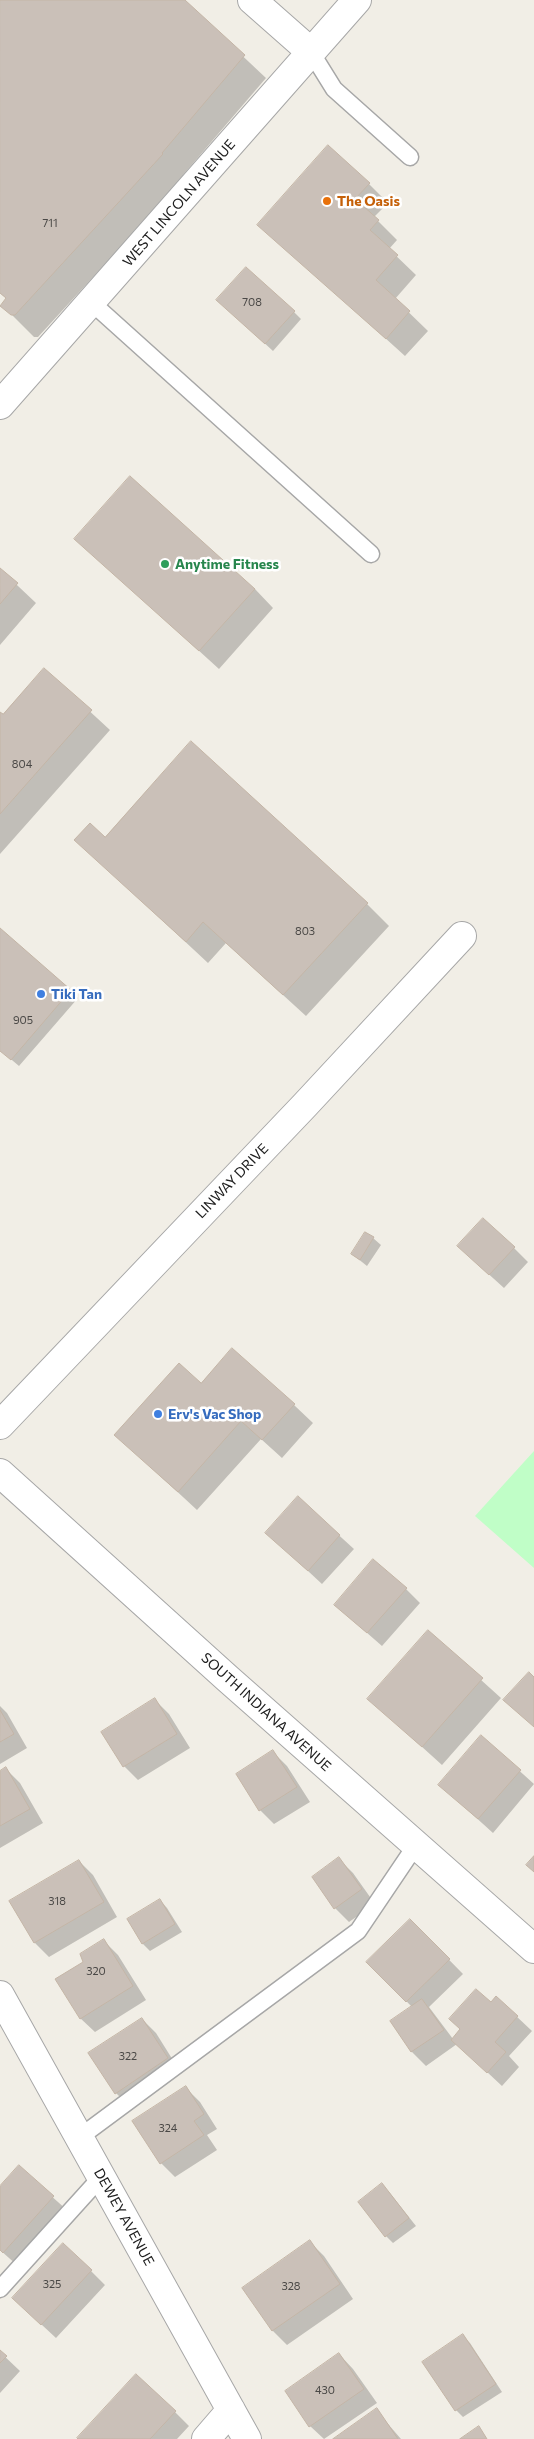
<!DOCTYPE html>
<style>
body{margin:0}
canvas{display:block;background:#f1eee6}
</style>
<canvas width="534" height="2439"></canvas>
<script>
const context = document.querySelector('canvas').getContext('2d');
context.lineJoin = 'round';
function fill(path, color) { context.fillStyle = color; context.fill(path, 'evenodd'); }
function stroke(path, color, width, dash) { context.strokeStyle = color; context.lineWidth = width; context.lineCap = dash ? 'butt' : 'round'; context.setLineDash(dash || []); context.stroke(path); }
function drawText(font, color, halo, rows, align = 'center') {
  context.font = font + ' Commissioner,sans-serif'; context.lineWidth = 5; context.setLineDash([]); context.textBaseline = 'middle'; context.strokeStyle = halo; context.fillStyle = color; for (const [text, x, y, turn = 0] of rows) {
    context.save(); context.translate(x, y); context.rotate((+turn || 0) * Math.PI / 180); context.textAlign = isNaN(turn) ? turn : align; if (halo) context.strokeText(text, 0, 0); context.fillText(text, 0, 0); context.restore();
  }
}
fill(new Path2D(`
 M534,1451V1568L475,1516Z`), '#c0fec7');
fill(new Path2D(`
 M0,0H183L266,78L183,175L185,177L38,337H34L2,305L7,299L0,293Z
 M369,184L388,203L374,217L397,240L389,249L416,275L395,299L428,331L405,356L259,224Z
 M225,307L294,312L301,319L273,351Z
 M76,539L255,589L273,608L219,669Z
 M0,569L36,603L0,645Z
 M45,670L110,730L0,854V713L3,716Z
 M105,838L367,904L389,926L306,1016L226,943L208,963L76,840Z
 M0,930L78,998L19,1066L0,1050Z
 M373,1238L381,1245L367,1266L352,1254Z
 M514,1248L528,1262L504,1288L473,1260Z
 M201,1385L294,1405L313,1423L282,1458L261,1439L197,1510L116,1435Z
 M298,1498L354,1549L322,1584L267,1533Z
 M406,1589L420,1603L382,1646L335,1605Z
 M428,1632L501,1698L442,1765L369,1699Z
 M155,1700L169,1714L190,1748L138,1780L124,1766L103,1733Z
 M0,1706L7,1713L27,1748L0,1764Z
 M482,1737L534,1784L493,1833L440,1785Z
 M273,1752L287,1766L310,1802L274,1824L260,1810L237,1775Z
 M6,1769L20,1783L43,1823L0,1848V1772Z
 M339,1859L353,1873L375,1904L349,1922L335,1908Z
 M79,1861L93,1875L117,1917L49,1957L35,1943L11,1901Z
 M160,1900L167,1908L182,1932L150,1951L143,1944L129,1919Z
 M410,1920L463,1974L429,2007L453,2039L496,1997L532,2031L509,2056L519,2067L502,2086L457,2044L426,2066L412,2052L391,2021L412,2007L368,1962Z
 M104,1941L118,1955L146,2000L95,2032L80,2018L84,1962Z
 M142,2019L156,2033L181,2073L130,2107L116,2093Z
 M186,2088L200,2102L217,2129L207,2135L217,2150L175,2177L161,2163Z
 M19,2167L68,2211L18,2266L0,2250V2188Z
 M389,2192L416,2226L393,2243L386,2236Z
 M310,2242L324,2256L353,2299L287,2345L273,2331L244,2288Z
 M91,2271L105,2285L56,2338L28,2312Z
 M463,2336L470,2343L502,2392L463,2417L456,2410Z
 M0,2352L20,2371L0,2393Z
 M339,2354L353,2369L377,2403L324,2439L310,2426Z
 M376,2410L401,2439H335Z
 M175,2412L189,2426L177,2439H80Z`), '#0003');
const building = new Path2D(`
 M0,0H185L245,55L162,153L163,154L15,315H11L0,306L6,298L0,293Z
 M328,145L370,183L355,199L379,220L370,230L398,255L376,280L410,311L386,339L257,225Z
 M246,267L295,311L265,344L216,300Z
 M130,476L255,589L199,651L74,539Z
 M0,568L18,583L0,604Z
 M44,668L92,710L0,814V712L3,714Z
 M191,741L368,903L283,995L203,922L186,942L74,840L90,823L105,837Z
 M0,928L71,990L11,1060L0,1051Z
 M483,1218L515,1247L489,1275L457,1246Z
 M365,1232L374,1237L360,1260L351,1254Z
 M232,1348L295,1404L262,1440L241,1421L178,1492L114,1435L179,1363L201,1383Z
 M298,1496L340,1535L308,1571L265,1533Z
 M373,1559L407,1588L367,1633L334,1605Z
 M428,1630L483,1678L422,1747L367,1699Z
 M529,1672L534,1677V1727L503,1700Z
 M155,1698L177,1734L123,1767L101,1732Z
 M0,1710L14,1734L0,1742Z
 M481,1735L521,1770L478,1819L438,1785Z
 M273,1750L297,1787L259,1811L236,1774Z
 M6,1767L30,1809L0,1826V1771Z
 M534,1856V1872L526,1865Z
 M339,1857L362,1889L334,1909L312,1877Z
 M79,1860L104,1902L34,1943L9,1901Z
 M160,1899L175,1924L142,1944L127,1919Z
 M410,1919L450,1959L406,2002L366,1962Z
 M104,1939L133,1986L80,2019L55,1979L83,1962L80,1954Z
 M476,1989L491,2002L496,1996L518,2016L495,2042L506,2052L487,2073L451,2040L460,2029L449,2019Z
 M422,1999L444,2030L411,2052L390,2021Z
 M142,2018L168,2058L115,2094L88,2053Z
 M186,2086L204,2114L194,2121L204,2135L160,2164L132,2121Z
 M19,2165L54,2196L3,2253L0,2250V2186Z
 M382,2183L409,2218L385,2237L358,2202Z
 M310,2240L340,2284L272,2331L242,2288Z
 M63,2243L92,2270L41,2325L12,2298Z
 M463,2334L496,2384L455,2411L422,2362Z
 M0,2350L7,2356L0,2363Z
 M339,2353L364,2389L309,2427L285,2391Z
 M136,2374L176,2411L150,2439H78L77,2438Z
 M377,2408L398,2439H333Z
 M479,2426L487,2439H460Z`);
fill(building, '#cac0b8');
stroke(building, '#c4b5a6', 1);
const service = new Path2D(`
 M311,52L334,89L410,157
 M91,302L371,554
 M80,2137L358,1931L416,1845
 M0,2289L102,2176`);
const minor = new Path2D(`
 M252,0L311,52
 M0,1425L305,1105L462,936
 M0,1995L247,2439
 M206,2439L231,2410`);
const tertiary = new Path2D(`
 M0,405L357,0
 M0,1473L227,1678L534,1949`);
stroke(service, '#a7a7a7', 19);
stroke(minor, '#a7a7a7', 30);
stroke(tertiary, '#a7a7a7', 30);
stroke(service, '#fff', 16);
stroke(minor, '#fff', 28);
stroke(tertiary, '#fff', 28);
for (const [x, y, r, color] of [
 [327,201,5,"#e8710a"],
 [165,564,5,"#2e9e5b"],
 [41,994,5,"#3f7fe0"],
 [158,1414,5,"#3f7fe0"]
]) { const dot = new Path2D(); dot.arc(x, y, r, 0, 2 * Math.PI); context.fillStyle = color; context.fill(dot); stroke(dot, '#fff', 2); }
drawText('11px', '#4a4846', null, [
 ["711",50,223],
 ["708",252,302],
 ["804",22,764],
 ["803",305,931],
 ["905",23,1020],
 ["318",57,1901],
 ["320",96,1971],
 ["322",128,2056],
 ["324",168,2128],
 ["325",52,2284],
 ["328",291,2286],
 ["430",325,2390]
]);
drawText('bold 14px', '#c56008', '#fff', [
 ["The Oasis",337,201]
], 'left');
drawText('14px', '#202020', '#fff', [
 ["WEST LINCOLN AVENUE",179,203,-49],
 ["LINWAY DRIVE",232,1181,-46],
 ["SOUTH INDIANA AVENUE",266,1712,42],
 ["DEWEY AVENUE",124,2217,61]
]);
drawText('bold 14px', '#27864d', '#fff', [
 ["Anytime Fitness",175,564]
], 'left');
drawText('bold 14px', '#366cbe', '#fff', [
 ["Tiki Tan",51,994],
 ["Erv's Vac Shop",168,1414]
], 'left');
</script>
